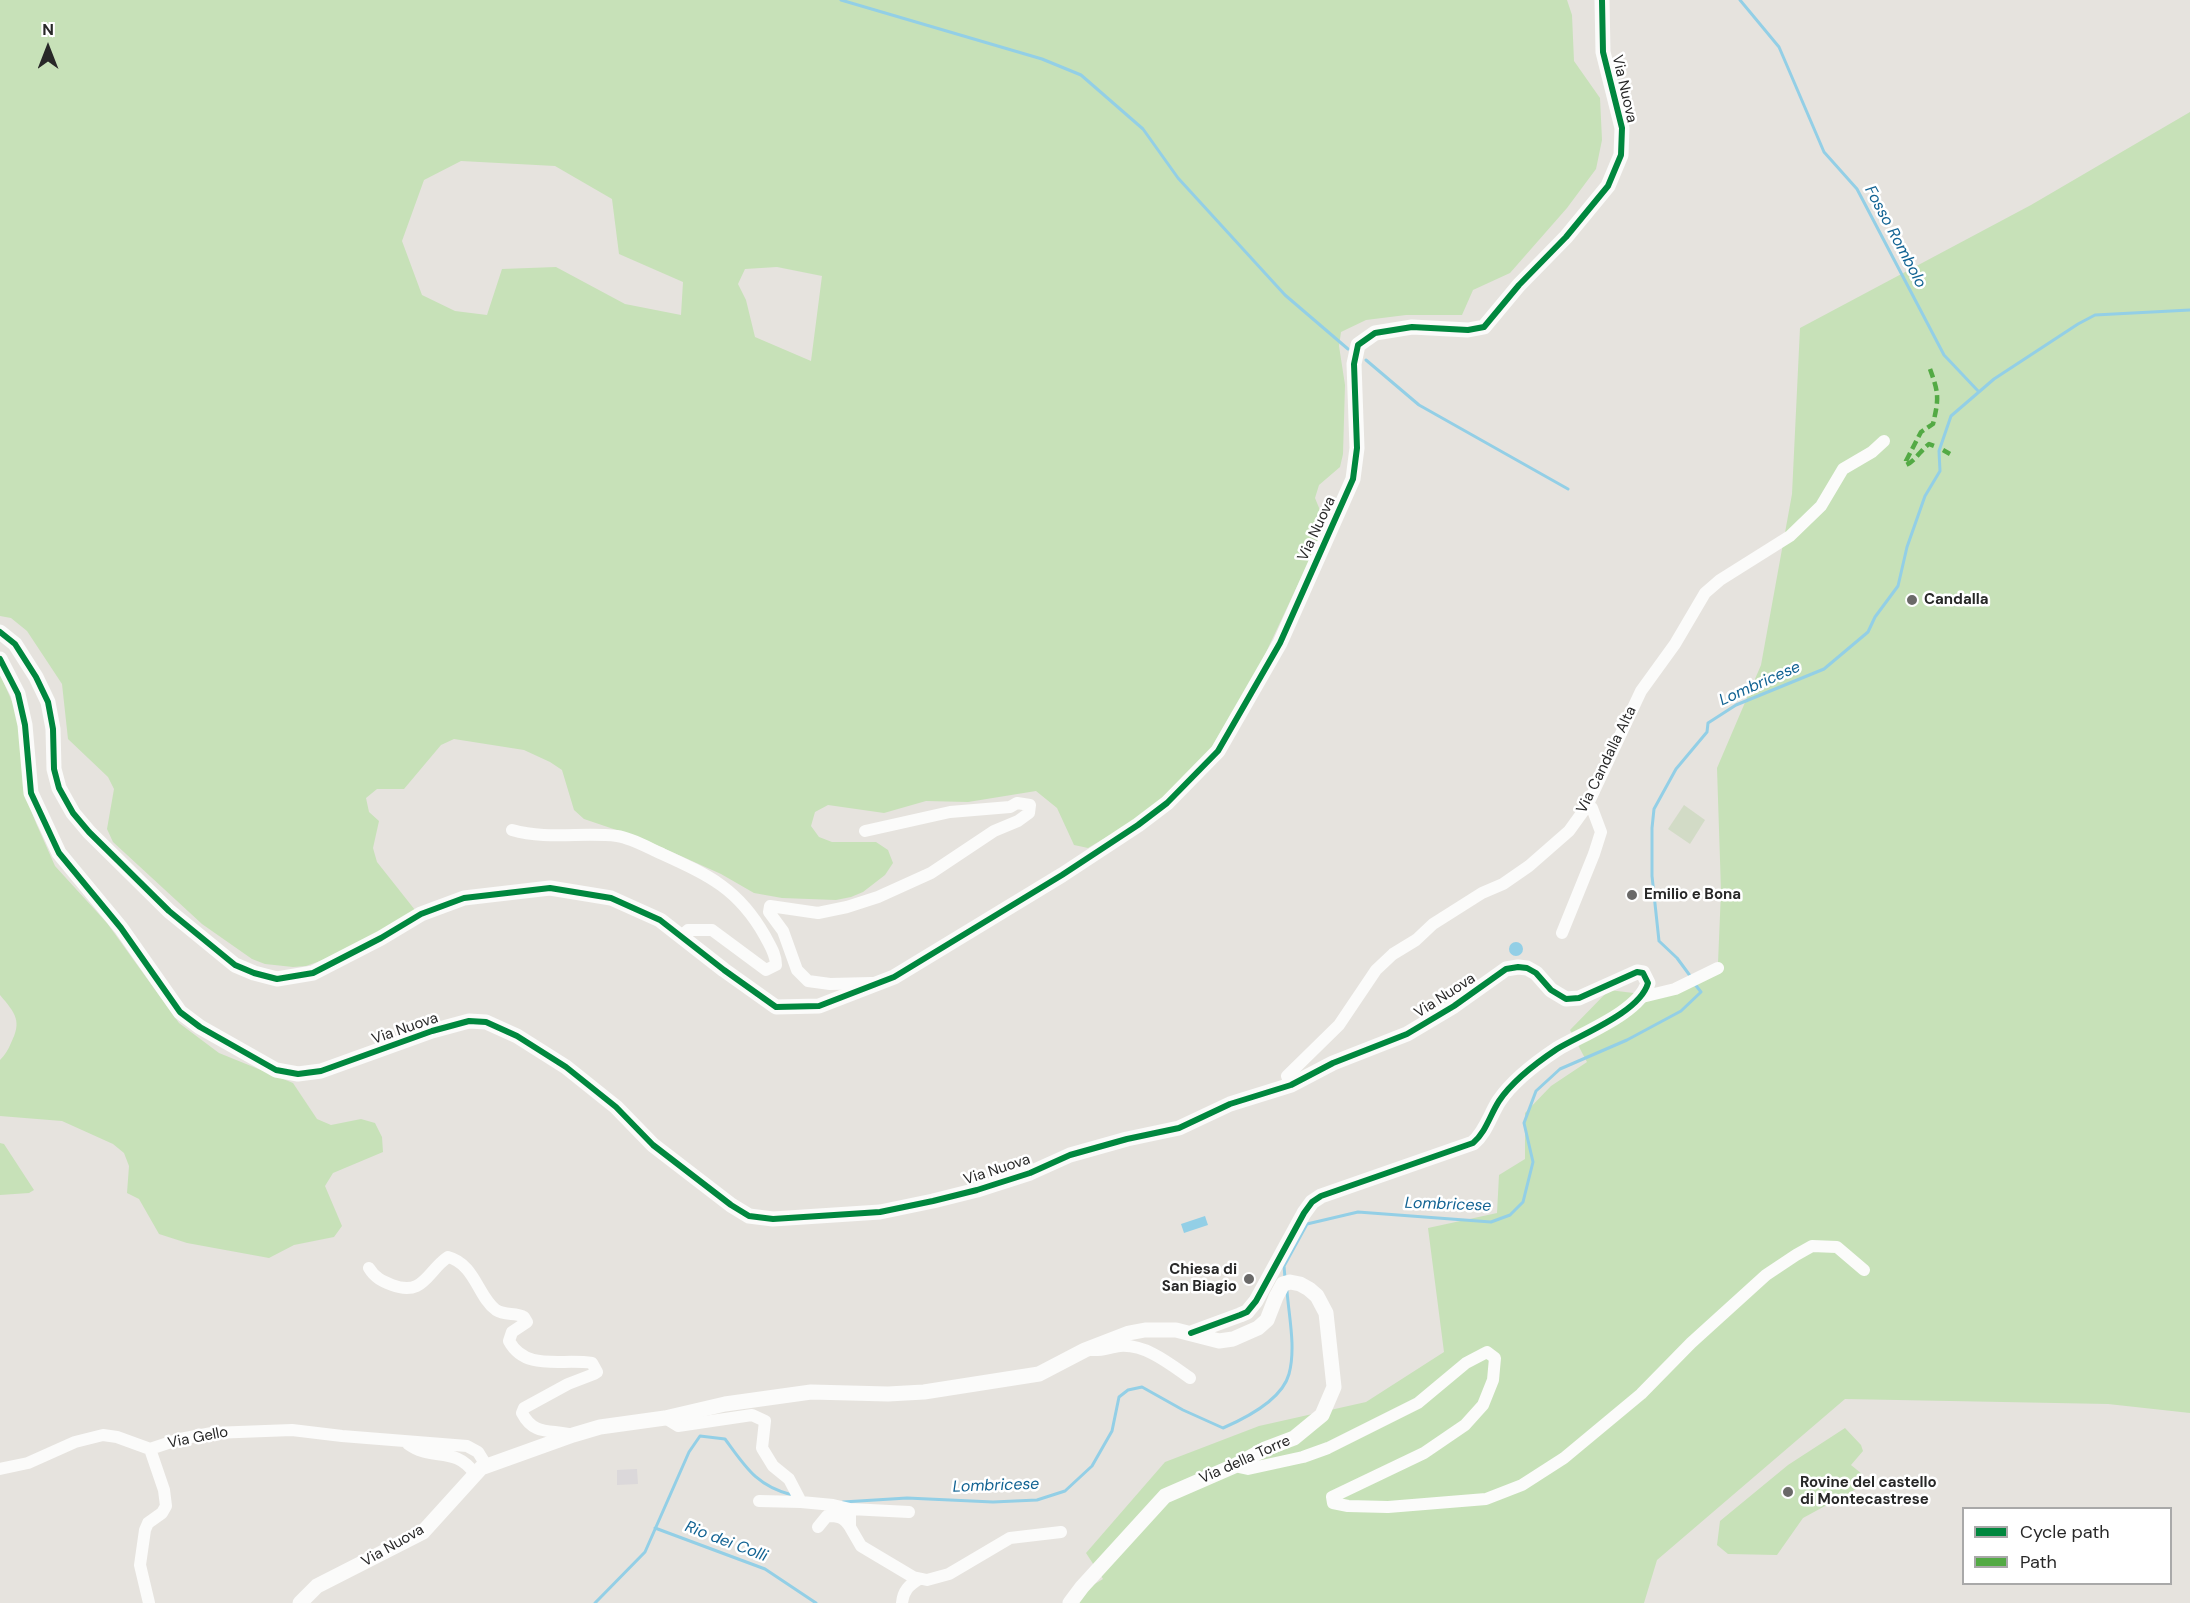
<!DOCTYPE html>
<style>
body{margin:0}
#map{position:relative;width:2190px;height:1603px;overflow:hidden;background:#e6e3de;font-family:"DM Sans",sans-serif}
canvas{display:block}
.legend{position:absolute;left:1962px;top:1507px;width:210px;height:78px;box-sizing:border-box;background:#fff;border:2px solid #a9a9a9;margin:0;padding:8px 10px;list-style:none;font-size:18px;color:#282828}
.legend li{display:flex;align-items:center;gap:12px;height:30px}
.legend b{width:30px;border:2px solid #a9a9a9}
.north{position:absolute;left:18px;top:18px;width:60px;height:60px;-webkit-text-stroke:4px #fff;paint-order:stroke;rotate:0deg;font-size:16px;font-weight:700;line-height:24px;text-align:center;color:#282828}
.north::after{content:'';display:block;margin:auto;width:21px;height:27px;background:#282828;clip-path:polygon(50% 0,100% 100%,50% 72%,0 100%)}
</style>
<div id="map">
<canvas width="2190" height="1603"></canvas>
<ul class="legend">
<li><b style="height:8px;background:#00873e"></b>Cycle path</li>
<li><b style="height:8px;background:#53aa44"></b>Path</li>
</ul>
<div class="north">N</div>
</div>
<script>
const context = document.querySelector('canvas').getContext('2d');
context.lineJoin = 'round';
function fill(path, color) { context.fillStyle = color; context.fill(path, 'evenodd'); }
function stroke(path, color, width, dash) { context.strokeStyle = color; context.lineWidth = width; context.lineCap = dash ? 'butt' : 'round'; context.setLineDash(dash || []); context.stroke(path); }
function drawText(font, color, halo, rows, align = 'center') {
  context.font = font + ' "DM Sans",sans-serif'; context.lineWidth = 5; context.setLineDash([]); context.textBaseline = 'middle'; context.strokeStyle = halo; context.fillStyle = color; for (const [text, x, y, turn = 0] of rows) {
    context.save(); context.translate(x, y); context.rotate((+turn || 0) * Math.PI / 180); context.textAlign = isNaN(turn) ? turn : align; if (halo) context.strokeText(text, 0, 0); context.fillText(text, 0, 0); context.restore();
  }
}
fill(new Path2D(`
 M637,1469L638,1484L617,1485V1470Z`), '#dbd8da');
fill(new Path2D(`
 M0,0H1567L1572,15L1574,61L1600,98L1602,140L1596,169L1567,208L1510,273L1473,290L1462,315H1406L1366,320L1341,332L1339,346L1345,385L1343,454L1340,467L1319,485L1315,498L1326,525L1261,663L1210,750L1169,793L1127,825L1088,848L1074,845L1057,808L1036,791L968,802L926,801L884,813L828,805L815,812L811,826L819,837L832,842H876L888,850L893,863L885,875L863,892L851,897L836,900L782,898L754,893L721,874L643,839L584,819L574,810L562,770L550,762L524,750L454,739L441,745L404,789H377L366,798L369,812L379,821L373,848L377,862L415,910L343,953L306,966L293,967L265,964L252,959L202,924L113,842L107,829L114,789L108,777L68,739L62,684L27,631L11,618L0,616ZM461,161L555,166L612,199L619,254L683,282L681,315L625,304L556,267L502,269L487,315L455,311L422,295L402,241L424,180ZM777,267L822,276L811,361L755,337L746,300L738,284L745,269Z
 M2190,112V1413L2108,1404L1845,1399L1657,1560L1644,1603H1076L1078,1594L1103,1579L1086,1553L1165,1462L1259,1426L1366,1402L1444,1352L1428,1228L1497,1213L1499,1175L1525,1159V1113L1551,1086L1587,1062L1570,1030L1609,990L1658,996L1718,963L1721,891L1717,768L1761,665L1792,494L1800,328L2031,205Z
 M0,674L14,706L21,732L23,789L36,823L55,866L107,923L179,1023L219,1053L293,1083L317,1119L331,1125L361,1119L375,1123L382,1137L383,1152L333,1173L325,1186L342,1226L334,1237L294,1245L269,1258L187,1243L159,1234L139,1199L127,1193L129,1166L124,1153L113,1144L62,1121L0,1116V1060C5,1055 8,1050 11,1043C22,1021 16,1014 0,995Z
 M0,1143L4,1144L34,1190L29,1193L0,1195Z
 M1845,1428L1861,1445L1863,1451L1851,1465L1862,1474L1858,1488L1803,1518L1777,1555L1728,1554L1717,1545L1720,1521L1788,1465Z`), '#c7e1b8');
fill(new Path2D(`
 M1684,805L1705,820L1690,844L1668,829Z`), '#d2dbc6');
fill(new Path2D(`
 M1509 949a7 7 0 1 1 14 0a7 7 0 1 1-14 0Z
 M1205,1216L1208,1225L1184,1233L1181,1224Z`), '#93cfe6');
stroke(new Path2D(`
 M841,0L1042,59L1081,75L1143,129L1178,178L1285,295L1348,349
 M1740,0L1779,47L1824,152L1857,189L1944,355L1979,392
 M1366,360L1419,405L1568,489
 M1691,977L1677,958L1659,941L1652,876V828L1654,809L1676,769L1707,732L1708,723L1736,705L1824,669L1868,632L1875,617L1898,586L1907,547L1925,496L1940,471L1939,451L1951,416L1994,379L2078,324L2095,315L2190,310
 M1285,1278L1284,1266L1307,1224L1358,1212L1491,1222L1510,1215L1523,1202L1533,1162L1524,1123L1536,1091L1560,1069L1627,1040L1681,1011L1701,992L1694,983
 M843,1502L907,1498L993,1502L1037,1500L1065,1491L1092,1466L1112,1431L1119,1397L1128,1390L1142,1387L1183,1410L1223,1428C1246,1418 1282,1400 1289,1374C1296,1348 1289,1317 1287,1291
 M655,1528L765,1569L816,1603
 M595,1603L645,1552L689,1452L700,1436L725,1439C745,1466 756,1486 792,1495`), '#93cfe6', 3);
stroke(new Path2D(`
 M512,830C547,840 582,832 617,836C631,838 647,847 660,853C708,875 738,888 765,936C770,946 776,954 776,965L766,970L712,930H688L681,936
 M865,831L950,812L1010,807L1017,803L1030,805L1029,813L1018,821L994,831L931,873L878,897L847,907L818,913L770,906L769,912L783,931L797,970L808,981L830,984L872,983
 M1562,933L1594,854L1601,832L1592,808L1587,806
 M1642,997L1675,989L1718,968
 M1291,1085L1287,1076L1339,1025L1376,970L1393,954L1416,940L1433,924L1482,893L1503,884L1529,866L1569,831L1587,806L1641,691L1675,644L1705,593L1720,580L1790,536L1821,506L1843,469L1872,452L1884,441
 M369,1268C375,1278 382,1281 392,1285C424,1297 427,1271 448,1257C475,1264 478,1297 496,1310C505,1316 516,1312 524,1317L527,1322L512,1332L509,1341C526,1372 562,1358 592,1363L597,1372L594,1374L568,1384L524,1408L522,1413C534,1436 550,1429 573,1435
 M1092,1350C1102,1351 1110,1347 1120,1346C1146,1344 1170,1364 1190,1378
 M665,1418L678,1426L752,1415L765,1421L762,1448L773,1466L789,1479L801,1502L833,1505L850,1509V1527L861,1546L913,1577L927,1580L949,1574L1010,1538L1061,1532
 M408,1444C432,1462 455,1445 475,1474
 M1234,1466L1248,1469L1303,1457L1328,1448L1418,1403L1466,1363L1487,1352L1495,1358L1493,1380L1483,1405L1465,1425L1424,1453L1332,1497L1333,1503L1348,1506L1388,1507L1486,1499L1522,1485L1564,1458L1641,1394L1691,1343L1766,1275L1796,1255L1812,1246L1837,1247L1864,1270
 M0,1469L28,1463L75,1442L103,1435L117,1437L150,1449L180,1439L212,1433L292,1430L342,1436L467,1446L478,1452L486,1465
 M759,1501L801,1502
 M850,1509L909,1512
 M818,1527L827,1516C838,1516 844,1517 850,1527
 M149,1603L140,1565L145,1530L148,1523L162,1513L166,1506L164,1490L150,1449
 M902,1603C903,1591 909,1585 919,1579`), '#fbfbfa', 12);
stroke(new Path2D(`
 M0,632L15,644L36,677L48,702L53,729L54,769L59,788L73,813L89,832L169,911L235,965L254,973L277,979L313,973L381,938L421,914L464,898L550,888L611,898L660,920L724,970L776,1007L819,1006L894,977L1062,875L1138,825L1167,803L1218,751L1280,643L1353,479L1357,448L1354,364L1358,345L1375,333L1412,327L1468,330L1484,327L1519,285L1566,237L1608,186L1621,155L1622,128L1603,52L1602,0
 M0,659L18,694L25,725L31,793L59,853L121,928L180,1012L200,1027L276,1070L298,1074L321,1071L432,1031L469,1021L486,1022L517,1036L566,1067L616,1107L653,1145L731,1205L749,1216L773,1219L880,1212L933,1201L977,1190L1030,1173L1070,1155L1127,1139L1179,1128L1230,1104L1291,1085L1333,1063L1407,1034L1454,1006L1506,969L1518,967L1527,968L1536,973L1551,990L1566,999L1579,998L1637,972L1643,973L1648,983C1640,1012 1582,1034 1557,1049C1536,1063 1513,1080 1499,1101C1490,1115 1486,1132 1473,1143L1321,1196L1312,1202L1304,1213L1256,1301L1247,1312L1240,1315L1191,1333
 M300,1603L317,1586L423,1532L481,1468L573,1435L600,1427L665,1418L725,1404L811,1392L888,1394L924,1392L1039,1374L1085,1350L1129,1333L1145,1330H1176L1219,1341L1233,1339L1258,1328L1267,1320L1276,1297L1283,1284L1290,1282L1300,1284L1309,1289L1317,1296L1326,1313L1334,1387L1322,1415L1294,1438L1265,1449L1234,1466L1165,1496L1082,1587L1070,1603`), '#fbfbfa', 15);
stroke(new Path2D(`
 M1930,369C1939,394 1939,398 1933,424L1921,432L1906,461V465C1915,461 1921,450 1929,444L1934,446
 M1943,450L1950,454`), '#53aa44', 4.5, [9, 4.5]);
stroke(new Path2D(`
 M0,632L15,644L36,677L48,702L53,729L54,769L59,788L73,813L89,832L169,911L235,965L254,973L277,979L313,973L381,938L421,914L464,898L550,888L611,898L660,920L724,970L776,1007L819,1006L894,977L1062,875L1138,825L1167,803L1218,751L1280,643L1353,479L1357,448L1354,364L1358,345L1375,333L1412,327L1468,330L1484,327L1519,285L1566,237L1608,186L1621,155L1622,128L1603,52L1602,0
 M0,659L18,694L25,725L31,793L59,853L121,928L180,1012L200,1027L276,1070L298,1074L321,1071L432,1031L469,1021L486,1022L517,1036L566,1067L616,1107L653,1145L731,1205L749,1216L773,1219L880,1212L933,1201L977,1190L1030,1173L1070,1155L1127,1139L1179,1128L1230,1104L1291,1085L1333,1063L1407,1034L1454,1006L1506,969L1518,967L1527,968L1536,973L1551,990L1566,999L1579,998L1637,972L1643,973L1648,983C1640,1012 1582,1034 1557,1049C1536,1063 1513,1080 1499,1101C1490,1115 1486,1132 1473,1143L1321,1196L1312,1202L1304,1213L1256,1301L1247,1312L1240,1315L1191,1333`), '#00873e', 6);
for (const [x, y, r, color] of [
 [1912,600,6,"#6a6968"],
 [1632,895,6,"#6a6968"],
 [1249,1279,6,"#6a6968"],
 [1788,1492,6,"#6a6968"]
]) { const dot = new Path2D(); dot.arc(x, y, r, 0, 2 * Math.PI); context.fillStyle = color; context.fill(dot); stroke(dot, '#fff', 2); }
drawText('15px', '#282828', '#fff', [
 ["Via Nuova",1624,89,77],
 ["Via Nuova",1317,529,-65],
 ["Via Candalla Alta",1607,760,-64],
 ["Via Nuova",1445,996,-33],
 ["Via Nuova",405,1029,-19],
 ["Via Nuova",997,1170,-18],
 ["Via Gello",198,1438,-11],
 ["Via della Torre",1245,1460,-24],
 ["Via Nuova",393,1546,-30]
]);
drawText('bold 15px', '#282828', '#fff', [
 ["Candalla",1924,600],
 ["Emilio e Bona",1644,895],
 ["Chiesa di",1237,1270,"right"],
 ["San Biagio",1237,1287,"right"],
 ["Rovine del castello",1800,1483],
 ["di Montecastrese",1800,1500]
], 'left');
drawText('italic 16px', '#126393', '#fff', [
 ["Fosso Rombolo",1895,237,62],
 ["Lombricese",1760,684,-24],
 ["Lombricese",1448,1205,2],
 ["Lombricese",996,1486,-2],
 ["Rio dei Colli",726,1542,21]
]);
</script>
